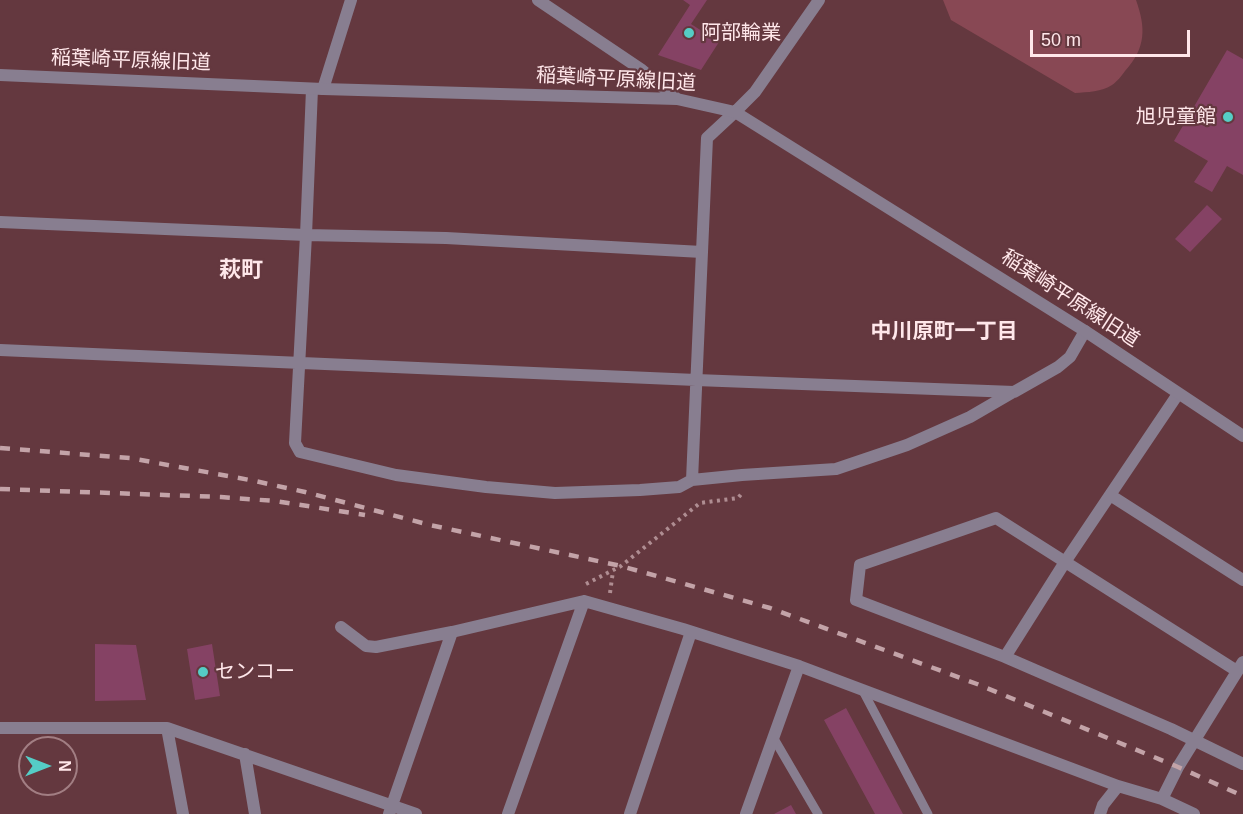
<!DOCTYPE html>
<meta charset="utf-8">
<style>
body{margin:0}
#map{position:relative;width:1243px;height:814px;overflow:hidden;background:#64383f;font-family:Arial,sans-serif}
canvas{display:block}
.north{position:absolute;left:18px;top:736px;width:60px;height:60px;box-sizing:border-box;background:#64383f;border:2px solid #a27e83;border-radius:50%;rotate:90deg;font-size:16px;font-weight:700;line-height:24px;text-align:center;color:#ffe7ea}
.north::after{content:'';display:block;margin:auto;width:21px;height:27px;background:#55cdc6;clip-path:polygon(50% 0,100% 100%,50% 72%,0 100%)}
.scale{position:absolute;left:1030px;top:30px;width:160px;height:27px;box-sizing:border-box;border:3px solid #ffe7ea;border-top:0;padding-left:8px;font-size:18px;line-height:21px;white-space:nowrap;color:#ffe7ea;-webkit-text-stroke:4px #64383f;paint-order:stroke}
</style>
<div id="map">
<canvas width="1243" height="814"></canvas>
<div class="north">N</div>
<div class="scale">50 m</div>
</div>
<script>
const context = document.querySelector('canvas').getContext('2d');
context.lineJoin = 'round';
function fill(path, color) { context.fillStyle = color; context.fill(path, 'evenodd'); }
function stroke(path, color, width, dash) { context.strokeStyle = color; context.lineWidth = width; context.lineCap = dash ? 'butt' : 'round'; context.setLineDash(dash || []); context.stroke(path); }
function drawText(font, color, halo, rows, align = 'center') {
  context.font = font + ' Arial,"Noto Sans JP",sans-serif'; context.lineWidth = 4.5; context.setLineDash([]); context.textBaseline = 'middle'; context.strokeStyle = halo; context.fillStyle = color; for (const [text, x, y, turn = 0] of rows) {
    context.save(); context.translate(x, y); context.rotate((+turn || 0) * Math.PI / 180); context.textAlign = isNaN(turn) ? turn : align; if (halo) context.strokeText(text, 0, 0); context.fillText(text, 0, 0); context.restore();
  }
}
fill(new Path2D(`
 M943,0H1136C1146,28 1146,48 1125,71C1122,75 1117,82 1112,85C1102,92 1087,92 1075,93L951,20Z`), '#884854');
fill(new Path2D(`
 M683,0H707L691,24L719,42L701,70L658,55L690,5Z
 M1227,50L1243,59V175L1227,166L1212,192L1194,182L1208,161L1174,141Z
 M1207,205L1222,219L1190,252L1175,239Z
 M95,644L136,645L146,700L95,701Z
 M212,644L220,696L195,700L187,649Z
 M846,708L903,814H875L824,720Z
 M791,805L796,814H774Z`), '#854264');
stroke(new Path2D(`
 M586,584L621,566L700,503L738,498L743,492
 M610,593L613,571`), '#af8d92', 4, [3, 4.5]);
stroke(new Path2D(`
 M862,689L928,814
 M773,737L818,814`), '#887e90', 9);
stroke(new Path2D(`
 M538,0L642,70L677,99
 M312,89L306,235L295,443L300,452L396,475L486,487L555,493L640,490L679,487L692,480L707,138L735,112
 M323,89L351,0
 M0,222L306,235L446,238L702,252
 M0,350L696,380L1014,392L1058,367L1070,357L1085,331
 M1178,394L1110,495L1243,580
 M692,480L742,475L836,469L907,445L970,417L1013,392
 M1110,495L1065,562L1005,657L1171,729L1243,764
 M341,627L366,646L376,647L452,632
 M1005,657L856,600L860,565L996,518L1237,671
 M0,728H167L416,814
 M167,728L183,814
 M245,754L255,814
 M1162,799L1178,767L1243,662
 M389,814L452,632L584,601L683,629L799,666L1118,786L1162,799L1194,814
 M508,814L584,601
 M630,814L691,632
 M746,814L799,666
 M1100,814L1103,805L1118,786`), '#887e90', 12);
stroke(new Path2D(`
 M0,75L323,89L677,99L735,112L1085,331L1243,436
 M735,112L755,92L819,0`), '#887e90', 12);
stroke(new Path2D(`
 M0,448L130,458L255,481L305,492L430,525L621,566L770,608L977,684L1178,767L1243,796
 M0,489L221,497L275,501L365,515`), '#c3a3a8', 4.5, [10, 10]);
for (const [x, y, r, color] of [
 [689,33,6,"#55cdc6"],
 [1228,117,6,"#55cdc6"],
 [203,672,6,"#55cdc6"]
]) { const dot = new Path2D(); dot.arc(x, y, r, 0, 2 * Math.PI); context.fillStyle = color; context.fill(dot); stroke(dot, '#64383f', 2); }
drawText('20px', '#ffe7ea', '#64383f', [
 ["阿部輪業",701,33],
 ["旭児童館",1216,117,"right"],
 ["センコー",215,672]
], 'left');
drawText('20px', '#ffe7ea', '#64383f', [
 ["稲葉崎平原線旧道",131,61,2],
 ["稲葉崎平原線旧道",616,80,3],
 ["稲葉崎平原線旧道",1070,299,33]
]);
drawText('bold 21px', '#ffe7ea', '#64383f', [
 ["中川原町一丁目",944,332]
]);
drawText('bold 22px', '#ffe7ea', '#64383f', [
 ["萩町",241,271]
]);
</script>
